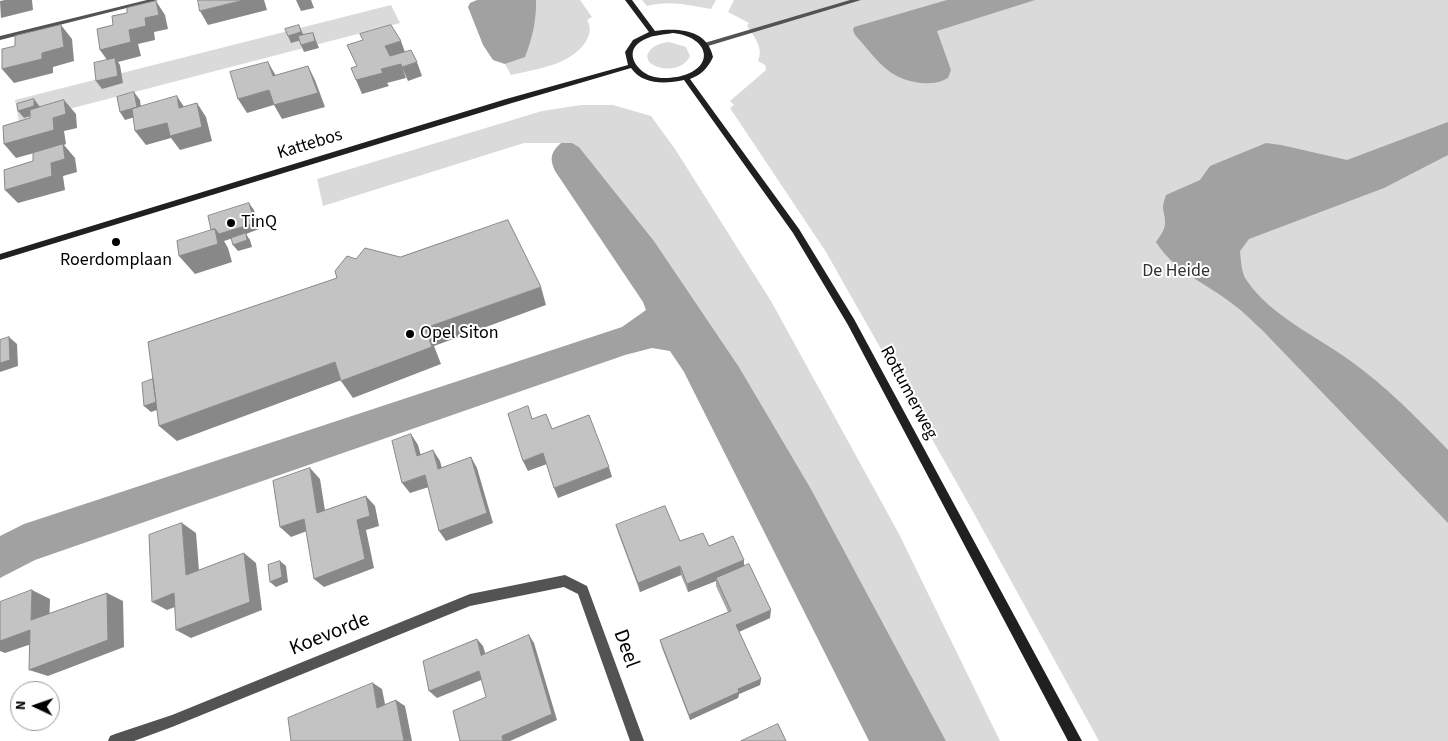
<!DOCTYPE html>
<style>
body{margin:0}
#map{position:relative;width:1448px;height:741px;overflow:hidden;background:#fff;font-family:"Source Sans 3",sans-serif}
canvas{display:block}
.north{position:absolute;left:10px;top:681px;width:50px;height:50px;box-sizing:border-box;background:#fff;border:1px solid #999;border-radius:50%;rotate:273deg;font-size:14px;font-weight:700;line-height:20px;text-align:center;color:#000}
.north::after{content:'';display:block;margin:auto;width:18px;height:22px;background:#000;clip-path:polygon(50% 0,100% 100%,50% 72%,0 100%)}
</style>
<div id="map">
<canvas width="1448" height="741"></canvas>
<div class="north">N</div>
</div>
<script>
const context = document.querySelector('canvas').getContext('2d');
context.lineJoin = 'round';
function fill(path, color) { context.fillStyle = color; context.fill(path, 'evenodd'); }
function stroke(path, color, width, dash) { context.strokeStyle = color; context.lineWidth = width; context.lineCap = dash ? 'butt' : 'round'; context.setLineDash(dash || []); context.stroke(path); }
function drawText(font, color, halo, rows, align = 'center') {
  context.font = font + ' "Source Sans 3",sans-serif'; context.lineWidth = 4; context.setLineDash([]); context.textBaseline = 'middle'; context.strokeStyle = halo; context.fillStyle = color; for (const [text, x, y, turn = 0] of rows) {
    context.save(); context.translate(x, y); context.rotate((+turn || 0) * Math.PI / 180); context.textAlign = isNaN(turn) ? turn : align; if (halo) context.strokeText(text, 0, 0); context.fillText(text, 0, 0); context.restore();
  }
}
fill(new Path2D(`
 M536,0H580L592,17L587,20C596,34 581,51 568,58C553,67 528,71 511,75L505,64C531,57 537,24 536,0Z
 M642,0H716L711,9C689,5 669,0 647,6Z
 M734,0H1448V741H1099L971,508L826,252L730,108L734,105L730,101L766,70L765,65L758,61C764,48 754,36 747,26L749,23L728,12Z
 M391,5L400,23L19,122L15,100Z
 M669,42L686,47L690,56C683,71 661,72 649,62L647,56C650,46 660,43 669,42Z
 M581,105H613L651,116L675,149L771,301L899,534L1000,741H946L811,489L739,367L654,241L579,147L572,143H524L323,206L317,179L542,111Z`), '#dadada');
fill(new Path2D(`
 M477,0H536C537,20 532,39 525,57L505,64L493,60L483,45L468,7L470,3Z
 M947,0H1035L937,31L951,70L948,78C939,83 931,84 921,83C887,79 877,59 855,35L853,30L854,27Z
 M1448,122V155L1384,188L1249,239L1240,251C1241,260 1241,273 1247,281C1272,317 1317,336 1352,362C1387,387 1418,419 1448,450V523L1262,330C1252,321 1242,310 1230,302C1205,283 1173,270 1156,242C1160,236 1165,230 1165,223C1165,209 1160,212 1166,195L1200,180L1210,166L1266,143L1281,145L1347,160Z
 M561,143H572L579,147L654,241L739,367L811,489L946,741H869L684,372L670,351L652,348L625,355L35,560L0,578V536L24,524L622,327L646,310L643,302L555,171C549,158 551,152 561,143Z`), '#a1a1a1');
fill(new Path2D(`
 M147,0H158L0,40V36Z
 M850,0H861L708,46L701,44Z
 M565,575L587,586L644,741H630L578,594L564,587L470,606L172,727L134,741H108L110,736L115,734L172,715L470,594Z`), '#535353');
fill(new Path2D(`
 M625,0H632L655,31C678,28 707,29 713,57C708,68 701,75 690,79L799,229L854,319L1082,741H1068L848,325L793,233L684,80C665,84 643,85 631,68L512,103L0,260V254L506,99L628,65L625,52L633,40L649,32ZM673,33C710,37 717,69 677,77C669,78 660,79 651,76C637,71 624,53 640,42C650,35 661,35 673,33Z`), '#202020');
fill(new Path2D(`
 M616,525L680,541L709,546L744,560V566L770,618L739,632L761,679L760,685L739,694L738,698L690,720L662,648L660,640L728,612L716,586V581L688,592L681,575L640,592L619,535Z`), '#a8a8a8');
fill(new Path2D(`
 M5,0H32L33,10L1,18L0,1Z
 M244,0H264L267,10L208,25L200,11Z
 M296,0H311L314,8L301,11Z
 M156,1L165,15L168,29L154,32L155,40L138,44L141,56L118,62L120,65L123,83L102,89L96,81L110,64L100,50L145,18Z
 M61,25L72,39L74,61L53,67V73L14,83L2,69L42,53Z
 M299,25L305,39L291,43L288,36Z
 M313,33L319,48L304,52L301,45Z
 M401,41L406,55L390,60L385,46Z
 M268,62L276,76H273Z
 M417,62L422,76L408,81L402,67Z
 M401,64L406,78L387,83L389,86L362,94L356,80L381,69Z
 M308,66L315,80L325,107L282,119L274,105Z
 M269,90L277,104L247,113L238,99Z
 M134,92L140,100L142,115L125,120L120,112Z
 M177,96L186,110L179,108Z
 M34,99L40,107V113L24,118L18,111Z
 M64,100L76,114L77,128L64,131L66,144L64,145L75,158L77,172L63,176L65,190L18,203L5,190L51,163L63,145L16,158L4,144L53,118Z
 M197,103L206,117L212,141L180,150L171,138L146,145L135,131Z
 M249,203L254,210L259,229L246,234L250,240L252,247L238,251L233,245L246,234L224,241L228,248L232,262L195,274L179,256Z
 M541,287L546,305L434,346L441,364L353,398L341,381L425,328Z
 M9,337L17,344L18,366L0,372V363Z
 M335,362L347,378L177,441L159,426Z
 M165,399L171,405L151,412L144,406Z
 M411,434L418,445L424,467L417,456Z
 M433,450L440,461L445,480L438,469Z
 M543,453L547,464L528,471L523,461Z
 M471,457L477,468L493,523L446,541L439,531Z
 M609,467L612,477L558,498L554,488Z
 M310,468L320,479L327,523L317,513Z
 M425,475L432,486L410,493L402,483Z
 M366,496L375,506L379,526L366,530L374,568L324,587L314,579L357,520Z
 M304,519L315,528L291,537L280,527Z
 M182,523L196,533L200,583L186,575Z
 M244,553L256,563L262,610L191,638L176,630Z
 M744,560V569L716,578V581L688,592L687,584Z
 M280,561L286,566L288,582L276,587L270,582Z
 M680,566L681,575L640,592L638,583Z
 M32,590L50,599L49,628L31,620Z
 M107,593L123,601L124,647L48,676L29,670Z
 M174,593L188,602L167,610L152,602Z
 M771,610L770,618L736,633V625Z
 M30,630L49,638L5,653L0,651V641Z
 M529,635L534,643L557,720L510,741H503L502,736Z
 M477,639L483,646L488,662L481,655Z
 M479,671L486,678L437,698L429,691Z
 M761,679L760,685L739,694L738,698L690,720L689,715L738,689Z
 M373,683L382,689L387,714L377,708Z
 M396,700L405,706L412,741H404Z`), '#888');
const building = new Path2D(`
 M198,0H244L200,11Z
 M156,1L159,15L145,18L146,26L129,30L131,42L100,50L97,29L113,25L112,16L127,13V8Z
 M61,25L64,47L42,53V59L2,69V49L15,46V36Z
 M299,25L301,32L288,36L285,29Z
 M391,25L401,41L385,46L390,56L411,50L417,62L402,67L401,64L381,69L383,73L356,80L351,68L357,66L347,45L363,40L360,34Z
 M313,33L315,41L301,45L298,36Z
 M115,58L118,76L96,81L94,63Z
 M268,62L273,76L308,66L318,93L274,105L269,90L238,99L230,72Z
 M134,92L137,107L120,112L117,97Z
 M177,96L179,108L197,103L202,127L170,136L167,123L135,131L132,109Z
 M34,99V106L18,111L17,104Z
 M64,100L66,114L53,118L54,130L4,144L3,126L30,118V110Z
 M63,144L65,159L51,163L52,176L5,190L4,170L33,161V153Z
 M249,203L255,223L219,234L215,229L211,230L208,216Z
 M508,220L541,287L425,328L432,347L341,381L335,362L159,426L148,342L337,278L335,271L347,256L356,259L365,248L400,257Z
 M215,229L218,244L179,256L177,241Z
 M246,233L247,240L233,245L231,238Z
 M9,337L10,360L0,363V340Z
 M153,379L156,402L144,406L142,383Z
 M528,406L532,419L546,414L552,429L589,415L609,467L554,488L543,453L523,461L508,414Z
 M411,434L417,456L433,450L438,469L471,457L487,513L439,531L425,475L402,483L392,441Z
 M310,468L317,513L366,496L370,516L357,520L365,559L314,579L304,519L280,527L273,481Z
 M665,506L680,541L703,533L709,546L733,536L744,560L687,584L680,566L638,583L616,525Z
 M182,523L186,575L244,553L250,602L176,630L174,593L152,602L149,535Z
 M280,561L282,577L270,582L268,565Z
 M749,564L771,610L736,625L761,679L738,689L739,692L689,715L660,640L731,611L716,578Z
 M32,590L31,620L107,593L108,640L29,670L30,630L0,641V602Z
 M529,635L552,714L502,736L503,741H460L453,711L486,697L479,671L429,691L423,661L477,639L481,655Z
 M373,683L377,708L396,700L404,741H291L288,718Z
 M778,724L786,741H741Z`);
fill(building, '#c3c3c3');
stroke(building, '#888', 1);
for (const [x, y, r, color] of [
 [231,223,5,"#000"],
 [116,242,5,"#000"],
 [410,334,5,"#000"]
]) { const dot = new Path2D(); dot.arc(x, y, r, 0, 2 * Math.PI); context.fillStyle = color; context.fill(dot); stroke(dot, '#fff', 2); }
drawText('18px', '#000', '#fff', [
 ["Kattebos",310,145,-17],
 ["Rottumerweg",908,393,62]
]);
drawText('18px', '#000', '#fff', [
 ["TinQ",241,223],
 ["Roerdomplaan",116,261,"center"],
 ["Opel Siton",420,334]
], 'left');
drawText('18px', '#313131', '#fff', [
 ["De Heide",1176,272]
]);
drawText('21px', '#000', '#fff', [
 ["Koevorde",330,635,-22],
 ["Deel",625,649,70]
]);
</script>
